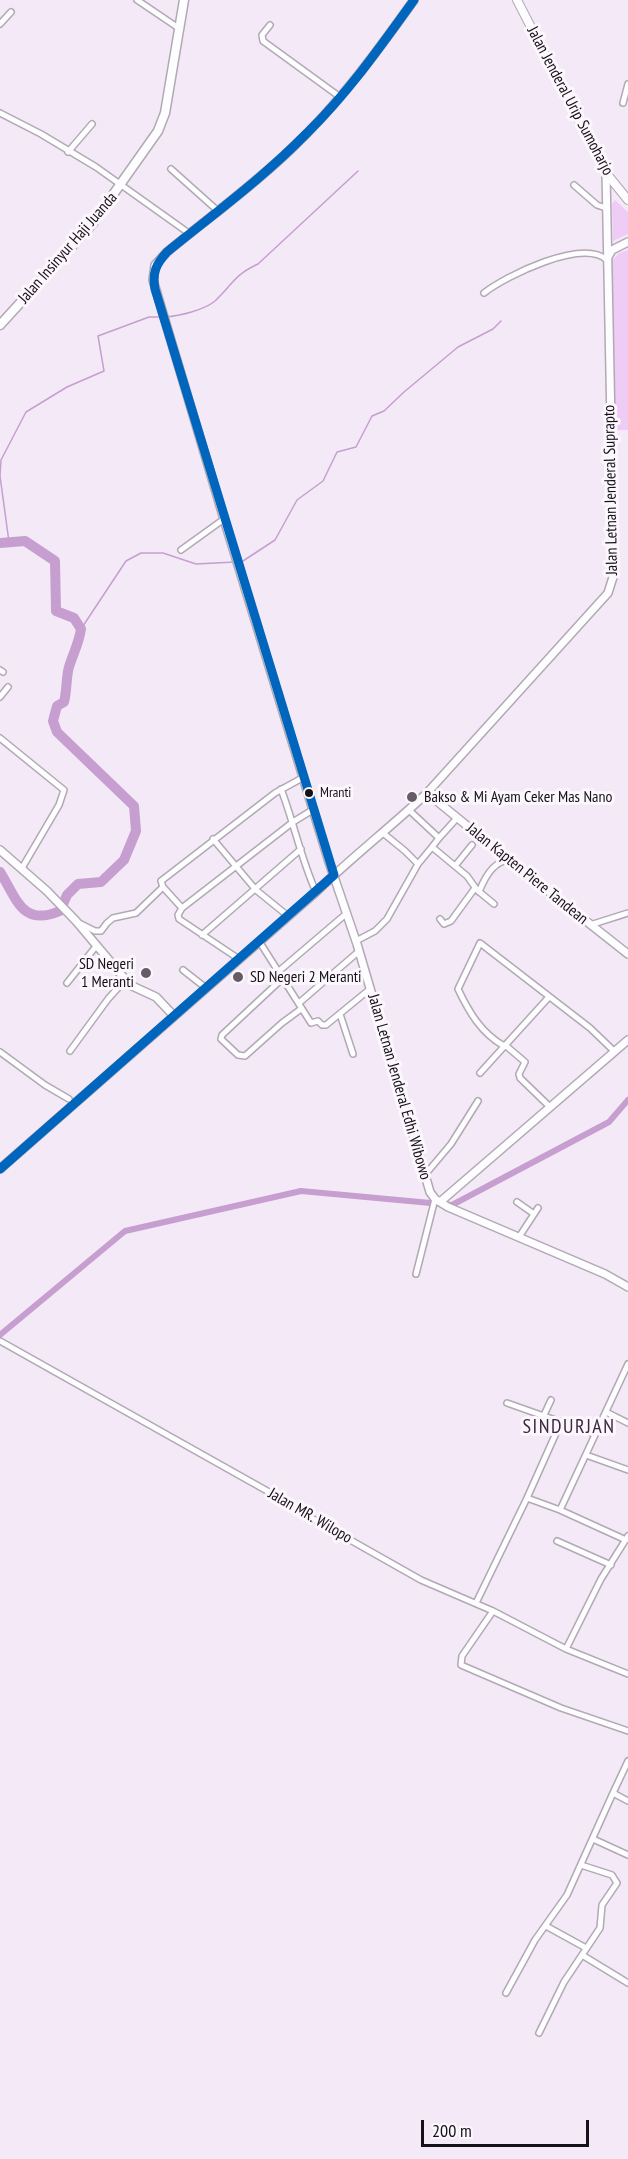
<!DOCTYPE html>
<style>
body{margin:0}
#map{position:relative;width:628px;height:2159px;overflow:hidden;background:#f4eaf7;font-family:"PT Sans Narrow",sans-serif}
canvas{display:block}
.scale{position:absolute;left:421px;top:2120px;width:168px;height:27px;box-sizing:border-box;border:3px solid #181019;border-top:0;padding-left:8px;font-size:18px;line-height:21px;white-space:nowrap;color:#181019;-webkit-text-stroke:4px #fcf7fd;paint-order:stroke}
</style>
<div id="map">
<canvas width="628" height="2159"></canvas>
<div class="scale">200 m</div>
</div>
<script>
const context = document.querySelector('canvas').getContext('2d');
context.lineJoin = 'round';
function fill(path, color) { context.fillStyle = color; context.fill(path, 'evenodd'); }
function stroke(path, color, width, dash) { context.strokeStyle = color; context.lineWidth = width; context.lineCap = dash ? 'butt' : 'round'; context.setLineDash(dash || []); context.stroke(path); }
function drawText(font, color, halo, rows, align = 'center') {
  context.font = font + ' "PT Sans Narrow",sans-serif'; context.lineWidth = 6; context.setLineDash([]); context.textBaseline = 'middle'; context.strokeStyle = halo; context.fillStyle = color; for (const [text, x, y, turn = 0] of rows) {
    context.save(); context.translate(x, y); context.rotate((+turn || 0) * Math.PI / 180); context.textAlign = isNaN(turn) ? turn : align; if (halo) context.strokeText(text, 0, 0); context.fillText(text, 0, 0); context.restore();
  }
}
fill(new Path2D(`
 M615,200L628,212V234L613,241L612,204Z
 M628,250V430H613L611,262L619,253Z`), '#eeccf5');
stroke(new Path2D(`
 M165,317C180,316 204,310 215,301C233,284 234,275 258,264L358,171
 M9,542L0,476L1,460L26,412L67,387L104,371L98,336L149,317H161
 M239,562L243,561L275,540L297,500L323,481L337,452L356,447L372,416L384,411L404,392L458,347L493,329L501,321
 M81,629L126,561L141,553H163L196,564L235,562`), '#c79ed0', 1.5);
stroke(new Path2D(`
 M0,1335L125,1231L301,1191L452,1205L609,1122L628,1100`), '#c79ed0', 6);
stroke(new Path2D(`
 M0,543L25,541L55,561L56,611L74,618L81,629C79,643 73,654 69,667C66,677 67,691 64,702L57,706L53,721L57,732L134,806L136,831L124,860L101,882L78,884L67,895L60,911C22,927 17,899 0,872`), '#c79ed0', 10);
const minor = new Path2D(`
 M137,0L180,29
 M0,24L11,12
 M270,25L262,35L263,41L340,97
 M623,103L628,84
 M0,113L41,134L96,167L190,234
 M68,152L92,124
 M171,169L218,211
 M574,185L597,205L606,208
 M484,293C506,276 582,238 607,260
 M181,550L224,519
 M0,670L3,672
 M0,697L8,687
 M0,738L64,790L59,805L22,868
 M281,789C294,823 301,859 316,892
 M409,810L439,838L432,847
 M383,833L405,851L418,864L432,847L467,876L477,890L494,904
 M439,838L457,818
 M213,839L256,890L288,916
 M455,866L472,845
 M479,892C484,879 493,861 509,860
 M182,908L293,822L314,809
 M440,919L444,924L451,921L475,888
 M77,922L95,931H101L107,923L113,918L136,913L163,887
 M590,925L628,913
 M202,935L301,849
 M259,941L311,1023L318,1021L322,1025H326L370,989
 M356,941L375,931L387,919L418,864
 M239,959L179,919L178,915L182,908L163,887L161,881L275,793L304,777
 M183,970L206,988
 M279,971L347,913
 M283,978L222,1035L221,1039L238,1055L245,1056L282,1023L301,1009
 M67,983L97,945
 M299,1003L358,952
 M340,1014L353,1054
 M505,1045L525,1062L519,1074L520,1078L550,1107
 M504,1046C481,1033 469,1012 458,989L480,943L590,1028L615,1052
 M70,1051L108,999L126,979
 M0,1052L45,1085L69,1099
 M480,1073L549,997
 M424,1176L451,1144L478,1101
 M517,1202L534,1214
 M519,1237L538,1208
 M416,1274L435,1199
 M0,1341L269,1492L299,1511L421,1580L493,1611L566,1649L628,1674
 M507,1403L595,1434
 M606,1412L628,1423
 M544,1415L551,1400
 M586,1455L628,1470
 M527,1498L560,1510L626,1540
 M560,1510L628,1364
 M557,1541L611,1565
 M476,1603L527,1498L561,1422
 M493,1611L462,1656L461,1665L561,1708L628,1731
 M566,1649L601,1579L628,1536
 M628,1761L613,1793L628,1801
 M593,1839L628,1855
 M546,1926L586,1948
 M582,1955L628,1983
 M506,1993L535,1940L567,1895L613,1793
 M539,2033L564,1982L600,1928L602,1905L617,1883L612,1875L581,1865`);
const tertiary = new Path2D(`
 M414,0C376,53 339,104 291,149C253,186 208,218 167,252L155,265L153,280L224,519L329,862L357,944L430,1192L435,1199L448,1207L605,1274L628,1287
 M608,257L612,250L628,242
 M427,793L509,860L628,954
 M0,850L47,891L76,921L130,985L156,997L174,1016
 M0,1169L316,892C352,857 391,827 427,793L608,593L614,574L606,173
 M440,1202L628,1040`);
const secondary = new Path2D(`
 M517,0L606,173L628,200`);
const primary = new Path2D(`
 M0,325L93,223L158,131L165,113L184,0`);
stroke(minor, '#b1a9b3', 8);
stroke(tertiary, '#b1a9b3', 10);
stroke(secondary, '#b1a9b3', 10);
stroke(primary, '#b1a9b3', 11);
stroke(minor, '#fdfcfe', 5);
stroke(tertiary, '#fdfcfe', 7);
stroke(secondary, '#fdfcfe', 8);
stroke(primary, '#fdfcfe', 8);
stroke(new Path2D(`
 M334,875L155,289C152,273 156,264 167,252C215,213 264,177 307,133C348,93 381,46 414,0
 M0,1169L334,875`), '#0065bd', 9);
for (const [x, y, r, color] of [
 [309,793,5,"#181019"],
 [412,797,6,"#655c67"],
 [146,973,6,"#655c67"],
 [238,977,6,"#655c67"]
]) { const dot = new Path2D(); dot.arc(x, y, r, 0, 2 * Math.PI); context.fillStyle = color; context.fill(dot); stroke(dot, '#fcf7fd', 2); }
drawText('14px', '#181019', '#fcf7fd', [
 ["Mranti",320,793]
], 'left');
drawText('16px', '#181019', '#fcf7fd', [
 ["Jalan Jenderal Urip Sumoharjo",570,101,62],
 ["Jalan Insinyur Haji Juanda",68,248,-49],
 ["Jalan Letnan Jenderal Suprapto",611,490,-91],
 ["Jalan Kapten Piere Tandean",527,874,39],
 ["Jalan Letnan Jenderal Edhi Wibowo",399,1087,74],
 ["Jalan MR. Wilopo",310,1516,30]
]);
drawText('16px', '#181019', '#fcf7fd', [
 ["Bakso & Mi Ayam Ceker Mas Nano",424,797],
 ["SD Negeri",134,964,"right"],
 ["1 Meranti",134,982,"right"],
 ["SD Negeri 2 Meranti",250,977]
], 'left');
context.letterSpacing = '1.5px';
drawText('20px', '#3b293f', '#fcf7fd', [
 ["SINDURJAN",569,1427]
]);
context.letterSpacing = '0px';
</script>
